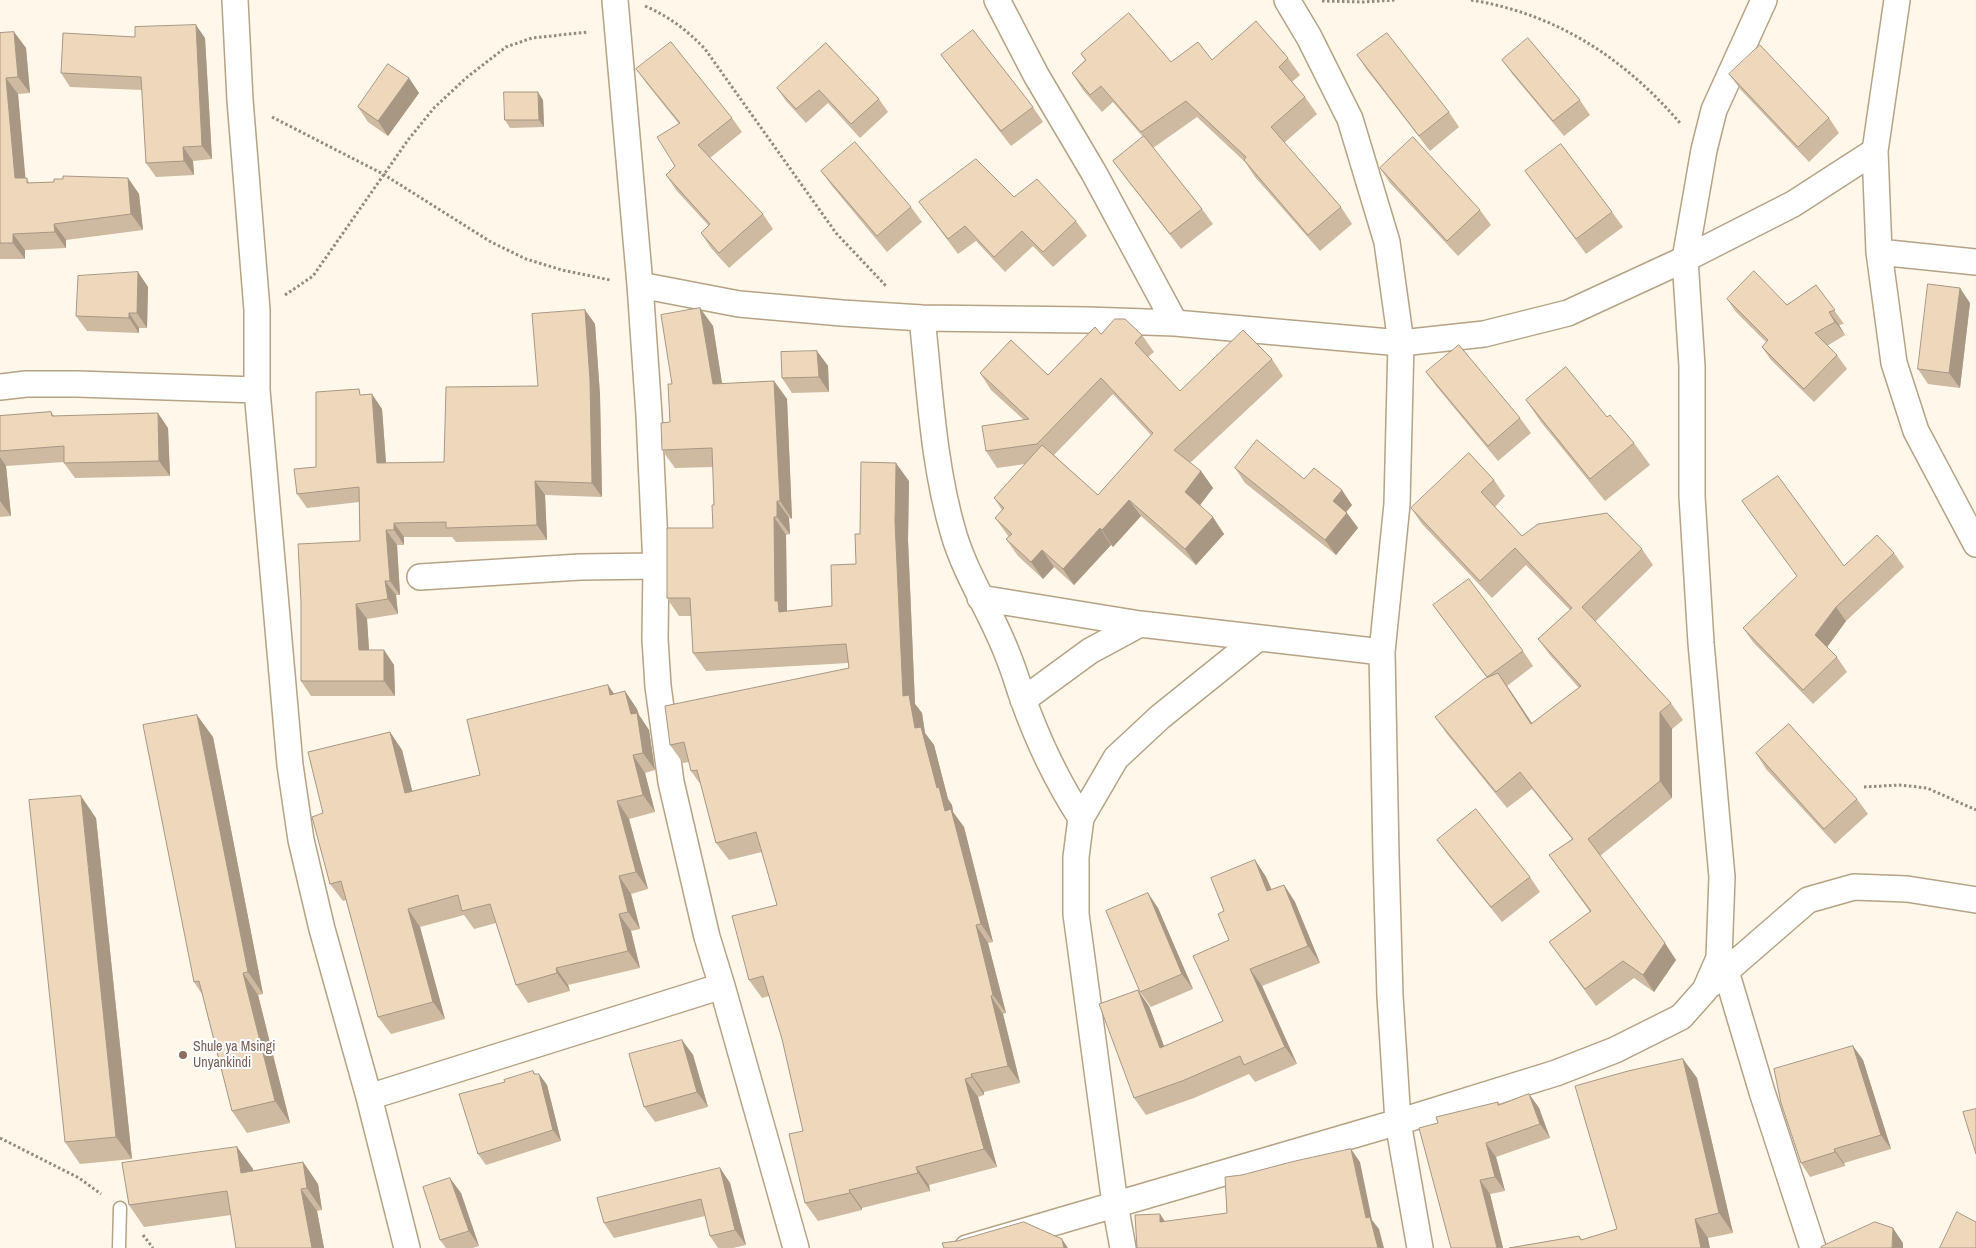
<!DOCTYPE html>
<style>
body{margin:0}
canvas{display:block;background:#fef7ea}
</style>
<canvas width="1976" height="1248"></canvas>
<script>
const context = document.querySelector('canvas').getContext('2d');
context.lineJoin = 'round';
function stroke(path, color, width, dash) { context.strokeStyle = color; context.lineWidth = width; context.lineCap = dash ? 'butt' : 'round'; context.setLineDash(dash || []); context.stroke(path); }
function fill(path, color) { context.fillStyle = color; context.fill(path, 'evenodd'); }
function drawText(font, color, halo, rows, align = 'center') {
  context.font = font + ' "Archivo Narrow",sans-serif'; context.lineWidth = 4; context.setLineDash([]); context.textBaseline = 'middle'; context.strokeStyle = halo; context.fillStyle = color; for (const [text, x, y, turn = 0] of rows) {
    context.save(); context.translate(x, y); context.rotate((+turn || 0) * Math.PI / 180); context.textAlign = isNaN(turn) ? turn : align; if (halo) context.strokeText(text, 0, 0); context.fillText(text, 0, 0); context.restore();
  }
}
const lane = new Path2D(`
 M119,1248L120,1208`);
const street = new Path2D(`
 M235,0L240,100L257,310V390L290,765L301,840L322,929L369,1097L407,1248
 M615,0L640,285L649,415L656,566L655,639L658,686L671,782L707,937L722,986L796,1248
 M997,0L1036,75L1094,173L1175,323
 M1287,0L1309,37L1350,119L1387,242L1401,343L1397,504L1382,652L1386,856L1390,996L1398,1122L1420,1248
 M1897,0L1875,151L1879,252L1894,363L1916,431L1976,544
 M1879,252L1976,262
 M640,285L739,304L842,313L922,318L1087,320L1175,323L1401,343L1484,334L1568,313L1685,259L1793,204L1875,151
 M922,318C930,390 933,465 954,535C967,578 993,615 1008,656C1014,670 1018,685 1023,699C1038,741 1057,781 1081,818
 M0,387L26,384H77L257,390
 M420,577L580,567L656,566
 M980,598L1140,624L1382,652
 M1023,700L1090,651L1140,624
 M1726,971L1762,1092L1813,1248
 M1710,985L1808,900L1854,887L1907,889L1976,900
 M369,1097L722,986
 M967,1248L1398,1122L1556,1073L1615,1050L1681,1017L1705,990L1719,958L1722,877L1701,643L1692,496V366L1685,259L1704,150L1714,110L1764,0
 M1123,1248L1115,1204L1076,914V857L1081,818L1116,758L1160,717L1257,639`);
stroke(lane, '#b5a386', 15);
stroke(street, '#b5a386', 28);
stroke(new Path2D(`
 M1471,0C1557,14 1624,58 1680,123
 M1322,1L1363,2L1396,0
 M645,6C668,16 687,30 705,49L836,233L886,286
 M272,117L383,174L491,242L526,259L562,270L610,280
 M285,295L313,276L408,140L434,108L466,78L506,47L532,38L588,32
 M1864,787L1899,785L1927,788L1976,810
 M0,1138L79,1178L101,1194
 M143,1235L153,1248`), '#928b7f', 3, [2.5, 2.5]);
stroke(lane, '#fff', 12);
stroke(street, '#fff', 25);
fill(new Path2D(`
 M14,32L26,48L30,93L18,94L25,178H27L29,183L54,182L128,178L139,194L143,230L66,240V248L25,250V259H0V33Z
 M135,37L205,38L212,159L193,161L194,175L156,177L146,163L142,90L70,87L61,73Z
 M826,43L879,99L888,112L860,138L828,103L806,123L786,101L777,88Z
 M1081,54L1171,62L1288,58L1300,75L1292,82L1305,97L1317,114L1284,143L1341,207L1352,224L1320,251L1255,177L1245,162L1197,117L1153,148L1202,209L1213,224L1181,249L1124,176L1113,161L1143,137L1113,102L1102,112L1083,90L1072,73L1085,60Z
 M941,55L1033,107L1043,122L1011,146L952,70Z
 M1357,55L1449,112L1459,127L1430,151L1367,70Z
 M1502,60L1580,100L1590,115L1564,136L1513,75Z
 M636,69L732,118L742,132L710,158L763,214L773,229L729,268L711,248L701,233L709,226L676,190L666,175L675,166L679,124L647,84Z
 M1729,74L1829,118L1839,133L1809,162L1740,89Z
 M409,78L419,93L388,136L368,122L358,107Z
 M543,100L544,127L510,128L505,120Z
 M1380,168L1480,210L1491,225L1458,256L1390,183Z
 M821,171L911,207L922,222L887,252L832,186Z
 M1525,171L1612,212L1623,227L1586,254Z
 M1014,197L1076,221L1087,236L1053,267L1033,246L1005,272L976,241L958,254L919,202Z
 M138,272L148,287L147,328H139V333L87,331L76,316Z
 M1816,285L1844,324L1839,325L1845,335L1827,346L1837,355L1847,369L1814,402L1771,360L1762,347L1766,342L1736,312L1727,299L1787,305Z
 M1970,303L1960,388L1928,384L1918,369Z
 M700,308L713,326L722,384L774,381L787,399L792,519L789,518L790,534L786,535L787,611L832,606L856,564L860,534L909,481L908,540L915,704L922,713L925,733L934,745L948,799L952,805L953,812L964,827L993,942L988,943L1006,1013L1003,1014L1020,1083L984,1092V1095L978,1097L997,1167L929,1185L930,1191L862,1208V1210L818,1221L805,1203L803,1131L782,1039L769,996L762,998L749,980L777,905L762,852L729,860L716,843L701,785L691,771L689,762L683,763L670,745L849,668L848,663L706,671L693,653L691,616H679L667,598L713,528L714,505L713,467L675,468L662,450L670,422L672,384Z
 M585,310L595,324L600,395L602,497L545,495L547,540L456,542L452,537H404V545H397L400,595H396L398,614L367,619L369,650H384L394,665L395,696H311L301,681L360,541L359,502L307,508L297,494L316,467L363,395L382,409L386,463L444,462L538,386Z
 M1101,334L1142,335L1154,352L1148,357L1180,391L1272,359L1283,376L1190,463L1201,471L1213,488L1200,505L1224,534L1196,565L1141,516L1113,547L1111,545L1074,585L1054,567L1043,579L1018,556L1006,539L1009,537L995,518L1002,510L994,498L1025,464L997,468L986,451L1024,420L991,390L980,373L1048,375ZM1113,394L1151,435L1098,495L1054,455Z
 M817,351L828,366L829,392L792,393L782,378Z
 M1426,372L1520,418L1531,433L1498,461L1437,387Z
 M1526,400L1634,443L1650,465L1605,501L1541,422Z
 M51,412L54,416L168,428L170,476L75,478L64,463V462L6,466L11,516L0,517V416Z
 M1235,468L1304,479L1352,505L1346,512L1358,528L1336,555L1245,483Z
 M1494,480L1505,496L1495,507L1522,536L1642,549L1653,565L1595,622L1671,703L1683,720L1672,729V798L1600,856L1676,960L1654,992L1634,978L1596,1006L1549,942L1590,912L1549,855L1572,839L1532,789L1507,808L1447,734L1435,717L1487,678L1433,605L1523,651L1533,666L1507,686L1532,723L1579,688L1550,655L1538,639L1570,610L1526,565L1492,598L1422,524L1411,508Z
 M1894,553L1904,567L1846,621L1827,647L1837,657L1847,672L1813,704L1753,642L1743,628L1844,566Z
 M608,685L614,694L625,691L637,709L639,715L649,730L655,770L645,773L655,812L629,819L648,889L631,894L640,929L631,931L640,968L568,985L570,991L528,1003L516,985L496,923L474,929L464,915L420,927L445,1019L391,1034L378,1017L346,900L343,901L330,884L323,813L390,732L402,750L412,791L480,775Z
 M213,737L263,994L258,995L290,1123L247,1133L232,1111L202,994L194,982Z
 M1756,753L1857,799L1868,814L1835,844L1766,769Z
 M96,818L132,1159L80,1164L65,1142Z
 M1437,840L1530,877L1540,892L1502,922L1448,855Z
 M1255,860L1266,877L1272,890L1284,885L1295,902L1320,963L1262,986L1297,1064L1255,1082L1249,1074L1194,1098L1146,1115L1134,1098L1149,1006L1164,1046L1223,1021L1229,940L1224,911Z
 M1158,908L1193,989L1151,1007L1140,992Z
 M682,1040L693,1055L708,1107L655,1122L644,1107Z
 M1853,1046L1863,1060L1891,1149L1844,1163L1845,1166L1810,1177L1801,1163Z
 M1683,1059L1697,1078L1733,1233L1708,1238L1509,1248L1579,1236L1582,1240L1617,1229Z
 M535,1074H539L547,1085L561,1141L486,1165L478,1154Z
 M1529,1094L1539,1108L1550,1138L1496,1157L1505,1191L1490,1194L1503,1248H1451L1438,1123L1498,1102L1499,1104Z
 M237,1147L253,1169V1171L303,1162L318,1184L322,1210L317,1211L324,1248H236L231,1215L144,1227L129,1205Z
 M720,1168L730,1183L746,1245L733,1248H718L710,1236L705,1216L614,1238L604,1223Z
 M461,1193L479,1246L473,1248H446L440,1240Z`), '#cdbaa1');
fill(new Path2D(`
 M196,25L205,38L212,159L202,146Z
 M14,32L26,48L30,93L18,77Z
 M6,78L18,94L27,195L15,178Z
 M409,78L419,93L388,136L378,121Z
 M538,92L543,100L544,127L539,120Z
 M183,147L193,161L194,175L184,161Z
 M128,178L139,194L143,230L131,214Z
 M54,224L66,240V248L55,232Z
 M13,234L25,250V259L13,243Z
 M138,272L148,287L147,328L137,313Z
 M1960,288L1970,303L1960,388L1949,373Z
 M700,308L713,326L725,402L713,384Z
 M585,310L595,324L600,395L602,497L592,483Z
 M1829,312L1839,325L1845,335L1835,322Z
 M129,313L139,328V333L129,318Z
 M817,351L828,366L829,392L819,377Z
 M774,381L787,399L792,519L780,501Z
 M372,394L382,409L387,477L377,463Z
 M158,413L168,428L170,476L159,461Z
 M0,457L6,466L11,516L0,501Z
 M896,463L909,481L908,540L915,704L922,713L925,733L934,745L948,799L952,805L953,812L964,827L993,942L981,924L945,811L903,696L895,522Z
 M1201,471L1213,488L1197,509L1185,492Z
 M535,481L545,495L547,540L537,525Z
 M1342,490L1352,505L1343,516L1333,501Z
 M1129,500L1141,516L1113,547L1102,530Z
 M777,501L789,518L790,534L777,517Z
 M1347,513L1358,528L1336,555L1325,540Z
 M774,517L786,535L787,613L779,612L775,601Z
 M1213,517L1224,534L1196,565L1185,549Z
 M394,523L404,537V545L394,530Z
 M1100,528L1111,545L1074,585L1063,569Z
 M386,530L397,545L400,595L390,581Z
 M1042,550L1054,567L1043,579L1031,562Z
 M385,581L396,595L398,614L388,599Z
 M356,604L367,619L370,665L359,650Z
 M1836,607L1846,621L1825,650L1815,635Z
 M384,650L394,665L395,696L384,681Z
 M1498,673L1510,690L1543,740L1531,724Z
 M608,685L620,703L610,695Z
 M625,691L637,709L639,715L649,730L655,770L643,753L631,714Z
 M1660,712L1672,729V798L1660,781Z
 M197,715L213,737L263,994L248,972Z
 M390,732L402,750L417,810L405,793Z
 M633,755L645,773L655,812L643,795Z
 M81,796L96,818L132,1159L116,1137Z
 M617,801L629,819L648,889L636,872Z
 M1255,860L1266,877L1279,908L1267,891Z
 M619,876L631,894L640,929L628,912Z
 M1284,885L1295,902L1320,963L1308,946Z
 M1148,893L1158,908L1193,989L1182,974Z
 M408,909L420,927L445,1019L433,1002Z
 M619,914L631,931L640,968L628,951Z
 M976,925L988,943L1006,1013L993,995Z
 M1665,943L1676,960L1654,992L1643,975Z
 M556,968L568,985L570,991L557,973Z
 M1250,969L1262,986L1297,1064L1285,1047Z
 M243,973L258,995L290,1123L275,1101Z
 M1138,990L1149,1006L1171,1065L1160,1048Z
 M991,996L1003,1014L1020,1083L1008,1066Z
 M682,1040L693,1055L708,1107L697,1092Z
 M1853,1046L1863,1060L1891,1149L1881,1135Z
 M1683,1059L1697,1078L1733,1233L1719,1213Z
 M533,1071L541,1082L539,1074L547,1085L561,1141L553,1130Z
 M971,1074L984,1092V1095L972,1077Z
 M965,1079L978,1097L997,1167L984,1149Z
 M1529,1094L1539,1108L1550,1138L1540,1124Z
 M1486,1143L1496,1157L1505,1191L1495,1177Z
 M237,1147L253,1169L257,1195L241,1173Z
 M1351,1149L1360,1162L1372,1220L1379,1229L1384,1248H1378L1366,1218Z
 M1834,1149L1844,1163L1845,1166L1835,1152Z
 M303,1162L318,1184L322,1210L307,1188Z
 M916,1167L929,1185L930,1191L918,1173Z
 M720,1168L730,1183L746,1245L735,1230Z
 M450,1178L461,1193L479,1246L469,1231Z
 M1480,1180L1490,1194L1503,1248H1497Z
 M301,1189L317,1211L324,1248H312Z
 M849,1190L862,1208V1210L850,1193Z
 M1160,1214L1168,1226L1160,1222Z
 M1695,1219L1708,1238L1710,1248H1701Z
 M1893,1228L1903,1243V1248H1892Z
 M1062,1239L1068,1248H1064Z`), '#a79783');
const building = new Path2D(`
 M1129,13L1171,62L1198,42L1212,60L1256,21L1288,58L1279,67L1305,97L1271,127L1341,207L1308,235L1244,160L1246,157L1186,101L1141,132L1101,86L1090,95L1072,73L1086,60L1081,54Z
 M196,25L202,146L183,147L184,161L146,163L141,77L61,73L63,33L135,37V27Z
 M973,30L1033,107L1001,131L941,55Z
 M14,32L18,77L6,78L15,178H27V183L54,182V179H63V176L128,178L131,214L54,224L55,232L13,234V243H0V33Z
 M1387,33L1449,112L1419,136L1357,55Z
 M1528,38L1580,100L1553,121L1502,60Z
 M671,42L732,118L698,145L763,214L719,253L701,233L710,224L666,175L675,166L657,137L680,123L636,69Z
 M826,43L879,99L851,124L819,90L796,109L777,88Z
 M1760,45L1829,118L1798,147L1729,74Z
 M388,64L409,78L378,121L358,107Z
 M504,92H538L539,120H505Z
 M1144,136L1202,209L1170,234L1113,161Z
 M1413,137L1480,210L1447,241L1380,168Z
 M855,142L911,207L877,236L821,171Z
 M1561,144L1612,212L1576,239L1525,171Z
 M976,159L1014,197L1037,179L1076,221L1043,252L1022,231L994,257L965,226L948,239L919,202Z
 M1754,271L1787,305L1816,285L1835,310L1829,312L1835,322L1815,333L1837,355L1804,389L1762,347L1768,340L1727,299Z
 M138,272L137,313H129V318L76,316L78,276Z
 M1928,284L1960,288L1949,373L1918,369Z
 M700,308L713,384L774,381L780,501H777V517H774L775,601H778L779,612L832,606L831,565L856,564L855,534H860L861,462L896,463L895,522L903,696L909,695L915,728L921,727L937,788L939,787L945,811L951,809L981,924L976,925L993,995L991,996L1008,1066L971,1074L972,1077L965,1079L984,1149L916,1167L918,1173L849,1190L850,1193L805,1203L789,1134L803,1131L782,1039L763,976L749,980L732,916L777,905L756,832L716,843L697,770L691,771L684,742L670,745L665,706L849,668L846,644L693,653L690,598H667V528H713L712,505H714L712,448L662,450L661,423L670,422L668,384H672L661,315Z
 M585,310L590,380L592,483L535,481L537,525L446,528V522L394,523V530H386L390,581H385L388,599L356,604L359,650H384V681H301V602L298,544L360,541L359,487L297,494L294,469L316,467V392L359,389L360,395L372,394L377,463L444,462L446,387L538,386L532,314Z
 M1115,319H1125L1142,335L1135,343L1180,391L1243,330L1272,359L1174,450L1201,471L1185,492L1213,517L1185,549L1129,500L1102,530L1100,528L1063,569L1042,550L1031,562L1006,539L1012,534L995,518L1004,508L994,498L1042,445L1098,495L1153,433L1101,378L1037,444L986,451L982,426L1029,419L980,373L1011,340L1048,375L1095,327L1101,334Z
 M1459,345L1520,418L1488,446L1426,372Z
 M817,351L819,377L782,378L781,352Z
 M1566,367L1607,417L1610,415L1634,443L1590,479L1526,400Z
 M51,412L52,416L158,413L159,461L64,463V446L0,451V416Z
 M1257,440L1304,479L1314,468L1342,490L1333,501L1347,513L1325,540L1235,468Z
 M1469,453L1494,480L1481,492L1522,536L1538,524L1607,513L1642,549L1582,607L1671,703L1660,712V781L1588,839L1665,943L1643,975L1623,961L1585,989L1549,942L1591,911L1549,855L1573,839L1520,772L1496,792L1435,717L1484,679L1498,673L1531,724L1581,686L1538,639L1572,608L1515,548L1480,581L1411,508Z
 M1778,476L1844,566L1877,535L1894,553L1836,607L1815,635L1837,657L1803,690L1743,628L1797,576L1742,501Z
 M1469,579L1523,651L1487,677L1433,605Z
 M608,685L610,695L625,691L631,714L637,713L643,753L633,755L643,795L617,801L636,872L619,876L628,912L619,914L628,951L556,968L557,973L516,985L490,904L462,911L458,895L408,909L433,1002L378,1017L341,881L330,884L312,817L323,813L308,752L390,732L405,793L480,775L467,720Z
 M197,715L248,972L243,973L275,1101L232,1111L199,981L194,982L143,725Z
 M1789,724L1857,799L1824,829L1756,753Z
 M81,796L116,1137L65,1142L29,800Z
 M1476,809L1530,877L1491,907L1437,840Z
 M1255,860L1267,891L1284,885L1308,946L1250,969L1285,1047L1244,1065L1240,1056L1182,1081L1134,1098L1099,1004L1138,990L1160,1048L1223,1021L1193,956L1229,940L1218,914L1224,911L1211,878Z
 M1148,893L1182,974L1140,992L1106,911Z
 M682,1040L697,1092L644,1107L629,1054Z
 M1853,1046L1881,1135L1834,1149L1835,1152L1801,1163L1781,1103L1774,1069Z
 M1683,1059L1719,1213L1695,1219L1701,1248H1509L1579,1236L1581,1240L1617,1229L1575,1086L1628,1071Z
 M533,1071L534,1074H539L553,1130L478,1154L459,1094L505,1082L504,1080Z
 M1529,1094L1540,1124L1486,1143L1495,1177L1480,1180L1497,1248H1451L1419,1128L1438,1123L1436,1117L1498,1102V1105Z
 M1976,1109V1154L1963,1112Z
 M237,1147L241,1173L303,1162L307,1188L301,1189L312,1248H236L227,1191L129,1205L122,1163Z
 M1351,1149L1366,1218L1370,1217L1378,1248H1137L1135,1215L1160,1214V1222L1227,1213L1225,1177L1242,1175L1291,1162Z
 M720,1168L735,1230L710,1236L701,1199L604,1223L597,1198Z
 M450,1178L469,1231L440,1240L423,1187Z
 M1957,1212L1976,1222V1248H1940Z
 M1024,1222L1062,1239L1064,1248H944L942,1243L957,1241Z
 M1875,1222L1893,1228L1892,1248H1821V1247Z`);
fill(building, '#eed8bb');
stroke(building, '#a79783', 1);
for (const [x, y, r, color] of [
 [183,1055,5,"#8d6e63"]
]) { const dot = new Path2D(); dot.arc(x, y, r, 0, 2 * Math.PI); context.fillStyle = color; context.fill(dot); stroke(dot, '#fff', 2); }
drawText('14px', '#785e54', '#fff', [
 ["Shule ya Msingi",193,1047],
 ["Unyankindi",193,1063]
], 'left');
</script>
